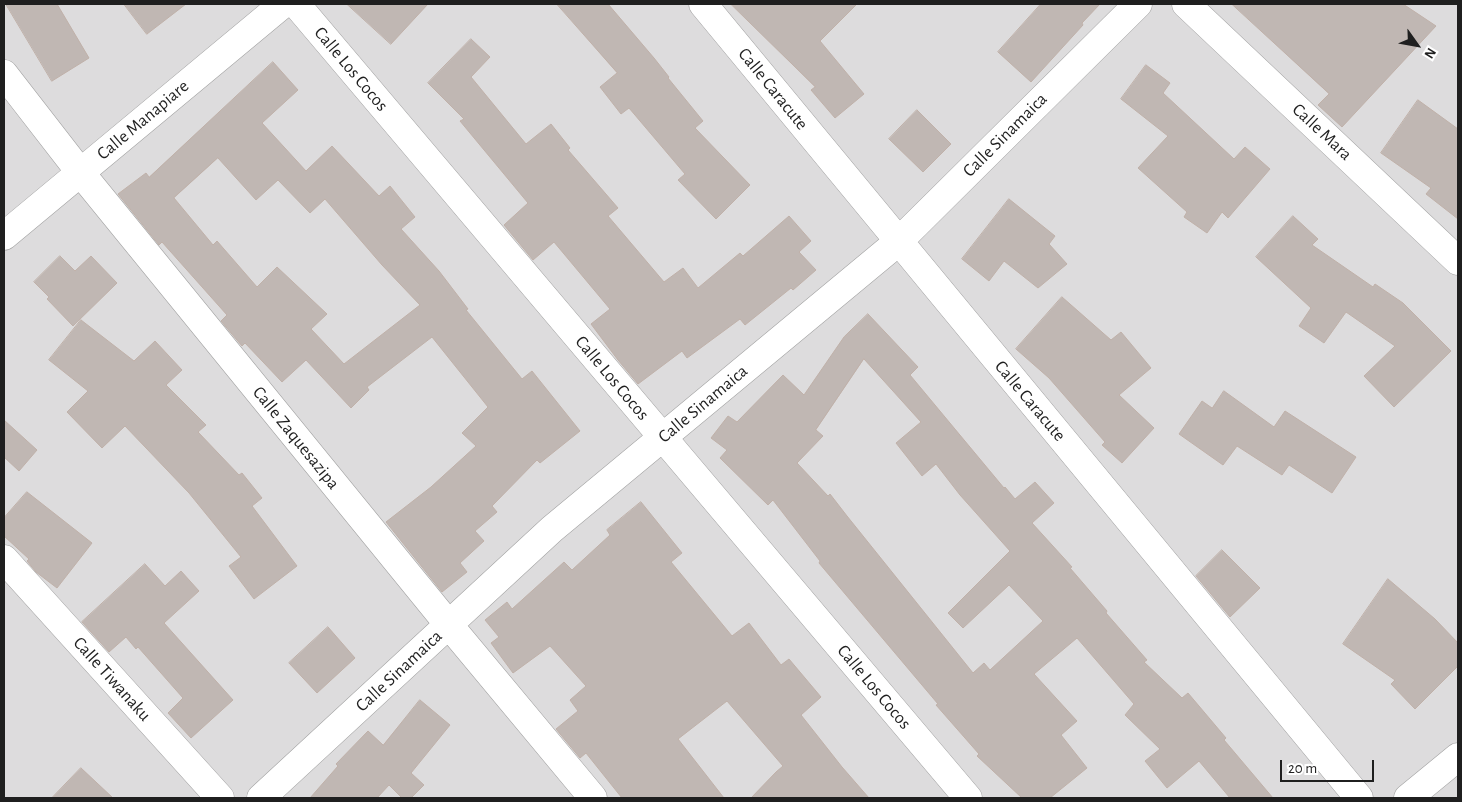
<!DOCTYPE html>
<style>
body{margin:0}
#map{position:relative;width:1462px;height:802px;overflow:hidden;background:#f0ebe6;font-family:"Alegreya Sans",sans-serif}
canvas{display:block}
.frame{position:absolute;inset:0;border:5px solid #1f1f1f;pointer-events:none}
.north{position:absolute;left:1392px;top:20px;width:50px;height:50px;-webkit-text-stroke:4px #fff;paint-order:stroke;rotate:122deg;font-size:14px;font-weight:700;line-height:20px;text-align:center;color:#1f1f1f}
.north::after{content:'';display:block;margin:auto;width:18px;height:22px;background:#1f1f1f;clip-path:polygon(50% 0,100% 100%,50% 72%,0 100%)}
.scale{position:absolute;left:1280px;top:760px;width:94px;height:22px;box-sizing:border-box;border:2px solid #1f1f1f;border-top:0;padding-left:6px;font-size:15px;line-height:18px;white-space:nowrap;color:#1f1f1f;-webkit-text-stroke:4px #fff;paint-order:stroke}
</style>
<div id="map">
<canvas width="1462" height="802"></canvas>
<div class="frame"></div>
<div class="north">N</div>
<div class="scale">20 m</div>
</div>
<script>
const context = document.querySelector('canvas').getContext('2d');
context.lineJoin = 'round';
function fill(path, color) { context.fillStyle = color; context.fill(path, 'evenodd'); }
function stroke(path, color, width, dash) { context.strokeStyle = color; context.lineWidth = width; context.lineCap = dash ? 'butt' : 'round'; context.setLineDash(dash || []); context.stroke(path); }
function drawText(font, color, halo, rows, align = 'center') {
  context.font = font + ' "Alegreya Sans",sans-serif'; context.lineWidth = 4; context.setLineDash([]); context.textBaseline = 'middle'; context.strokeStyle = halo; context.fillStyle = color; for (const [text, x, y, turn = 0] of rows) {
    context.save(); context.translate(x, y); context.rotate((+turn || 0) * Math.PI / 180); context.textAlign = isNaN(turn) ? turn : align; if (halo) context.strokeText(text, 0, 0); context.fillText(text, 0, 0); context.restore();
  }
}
fill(new Path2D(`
 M4,4H1458V798H4Z`), '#dddcdd');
const building = new Path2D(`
 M6,4H57L89,58L52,81Z
 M124,4H186L147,34Z
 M347,4H428L391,44Z
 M557,4H608L654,58L669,77L668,78L703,121L695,128L750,185L716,219L678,180L685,174L629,108L621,114L600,87L617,73Z
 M731,4H857L820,41L864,94L835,118L811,90L815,87Z
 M1041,4H1100L1082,23L1083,25L1031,82L998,52Z
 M1232,4H1403L1436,26L1342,127L1318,105L1329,94Z
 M471,39L490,57L471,77L526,144L551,124L570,148L568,150L618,208L608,216L664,282L683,268L698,288L740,253L743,256L789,216L811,241L799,252L816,270L793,290L791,288L745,325L740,319L687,358L682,351L638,384L618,360L591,324L610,309L554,242L533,260L504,225L528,203L460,121L464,119L428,83Z
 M273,62L298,90L262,123L306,171L332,146L379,196L390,186L415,217L401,229L439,271L468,309L466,310L522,379L532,371L580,431L540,463L537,460L492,506L497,512L475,531L484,541L460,563L467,572L442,592L386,522L431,487L476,446L462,433L488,407L432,337L367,387L369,390L351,408L306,360L282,382L245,343L242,346L221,321L227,315L162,242L159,245L118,194L146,173L149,177ZM218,158L256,200L278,180L310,213L325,199L382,265L420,305L344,364L311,329L327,314L277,267L257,287L217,241L213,245L174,198Z
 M1146,65L1170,83L1163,93L1234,159L1245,147L1270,169L1228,218L1222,212L1207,233L1184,217L1187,212L1138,168L1168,136L1121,99Z
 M1418,100L1458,129V219L1426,194L1431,188L1381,153Z
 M917,110L951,144L923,172L889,139Z
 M1009,199L1055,236L1049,244L1067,264L1038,288L1004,261L989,281L962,259Z
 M1293,216L1318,239L1312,245L1373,287L1375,284L1403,303L1451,351L1394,407L1364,376L1395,346L1346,312L1324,343L1299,326L1311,308L1256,257Z
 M60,256L75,271L91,256L117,283L73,326L47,299L49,297L34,282Z
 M1062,297L1111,340L1121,332L1151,368L1119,395L1154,428L1122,463L1102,445L1105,442L1049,378L1016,349Z
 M868,314L918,367L910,375L1004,488L1005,487L1015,499L1035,482L1054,503L1032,523L1072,567L1070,568L1107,611L1106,613L1147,660L1144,662L1182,698L1188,693L1226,738L1224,740L1273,798H1230L1199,761L1167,788L1145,761L1160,749L1125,715L1134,704L1077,638L1034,674L1077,721L1061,735L1087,768L1050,798H1022L977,756L979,754L936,705L938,704L819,563L820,561L773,500L768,505L720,458L727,450L711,438L728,416L737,422L783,375L804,395L844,337ZM864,359L921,422L896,443L922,476L936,464L960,495L1010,551L948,613L963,628L1009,585L1043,621L990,670L984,663L973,673L847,516L830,494L828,496L797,463L823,436L816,430Z
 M81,320L134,361L155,341L182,370L166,385L206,425L198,432L239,475L242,473L262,498L252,506L297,566L254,599L229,566L241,557L189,493L125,426L102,448L67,412L88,391L49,360Z
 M1224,391L1274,427L1285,411L1356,457L1332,493L1289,465L1282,475L1237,446L1223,465L1179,434L1202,401L1212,408Z
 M4,420L37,450L19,471L4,457Z
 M27,492L92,543L57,588L36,572L27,561L29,559L4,536V518Z
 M641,502L682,553L671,562L732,636L749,623L781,665L789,659L821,697L801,715L842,767L869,798H751L776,772L783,766L727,701L678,739L724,798H622L586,753L580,758L556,729L578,711L570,700L586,686L550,646L513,673L491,643L499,637L485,620L507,602L512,609L564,562L572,570L610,535L607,530Z
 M1222,550L1260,588L1230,617L1196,576Z
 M145,564L165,586L181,571L199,591L164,623L233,700L191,738L168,713L183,698L138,647L136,649L126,637L109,652L82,622Z
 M1388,579L1435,619L1458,643V666L1415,709L1391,684L1395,680L1343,644Z
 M328,627L355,658L317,693L289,663Z
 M420,700L450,725L411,773L424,785L411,798H402L389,785L377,798H310L338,766L336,764L368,731L383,745Z
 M81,768L113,798H52Z`);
fill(building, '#c0b7b3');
stroke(building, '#c0b1a9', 1);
const minor = new Path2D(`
 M296,4L968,798
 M703,4L1359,798
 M1186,4L1458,261
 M4,74L80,172L449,625L593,798
 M4,236L283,4
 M4,559L220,798
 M261,798L552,529L898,242L1138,4
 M1408,798L1458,757`);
stroke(minor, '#a3a3a3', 29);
stroke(minor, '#fff', 28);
drawText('18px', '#1f1f1f', '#fff', [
 ["Calle Los Cocos",351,69,50],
 ["Calle Caracute",773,89,51],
 ["Calle Manapiare",143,120,-40],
 ["Calle Mara",1322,132,43],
 ["Calle Sinamaica",1005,135,-45],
 ["Calle Los Cocos",612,378,50],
 ["Calle Caracute",1030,401,50],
 ["Calle Sinamaica",703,404,-40],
 ["Calle Zaquesazipa",296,438,51],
 ["Calle Sinamaica",399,671,-43],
 ["Calle Tiwanaku",112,679,48],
 ["Calle Los Cocos",874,687,50]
]);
</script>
